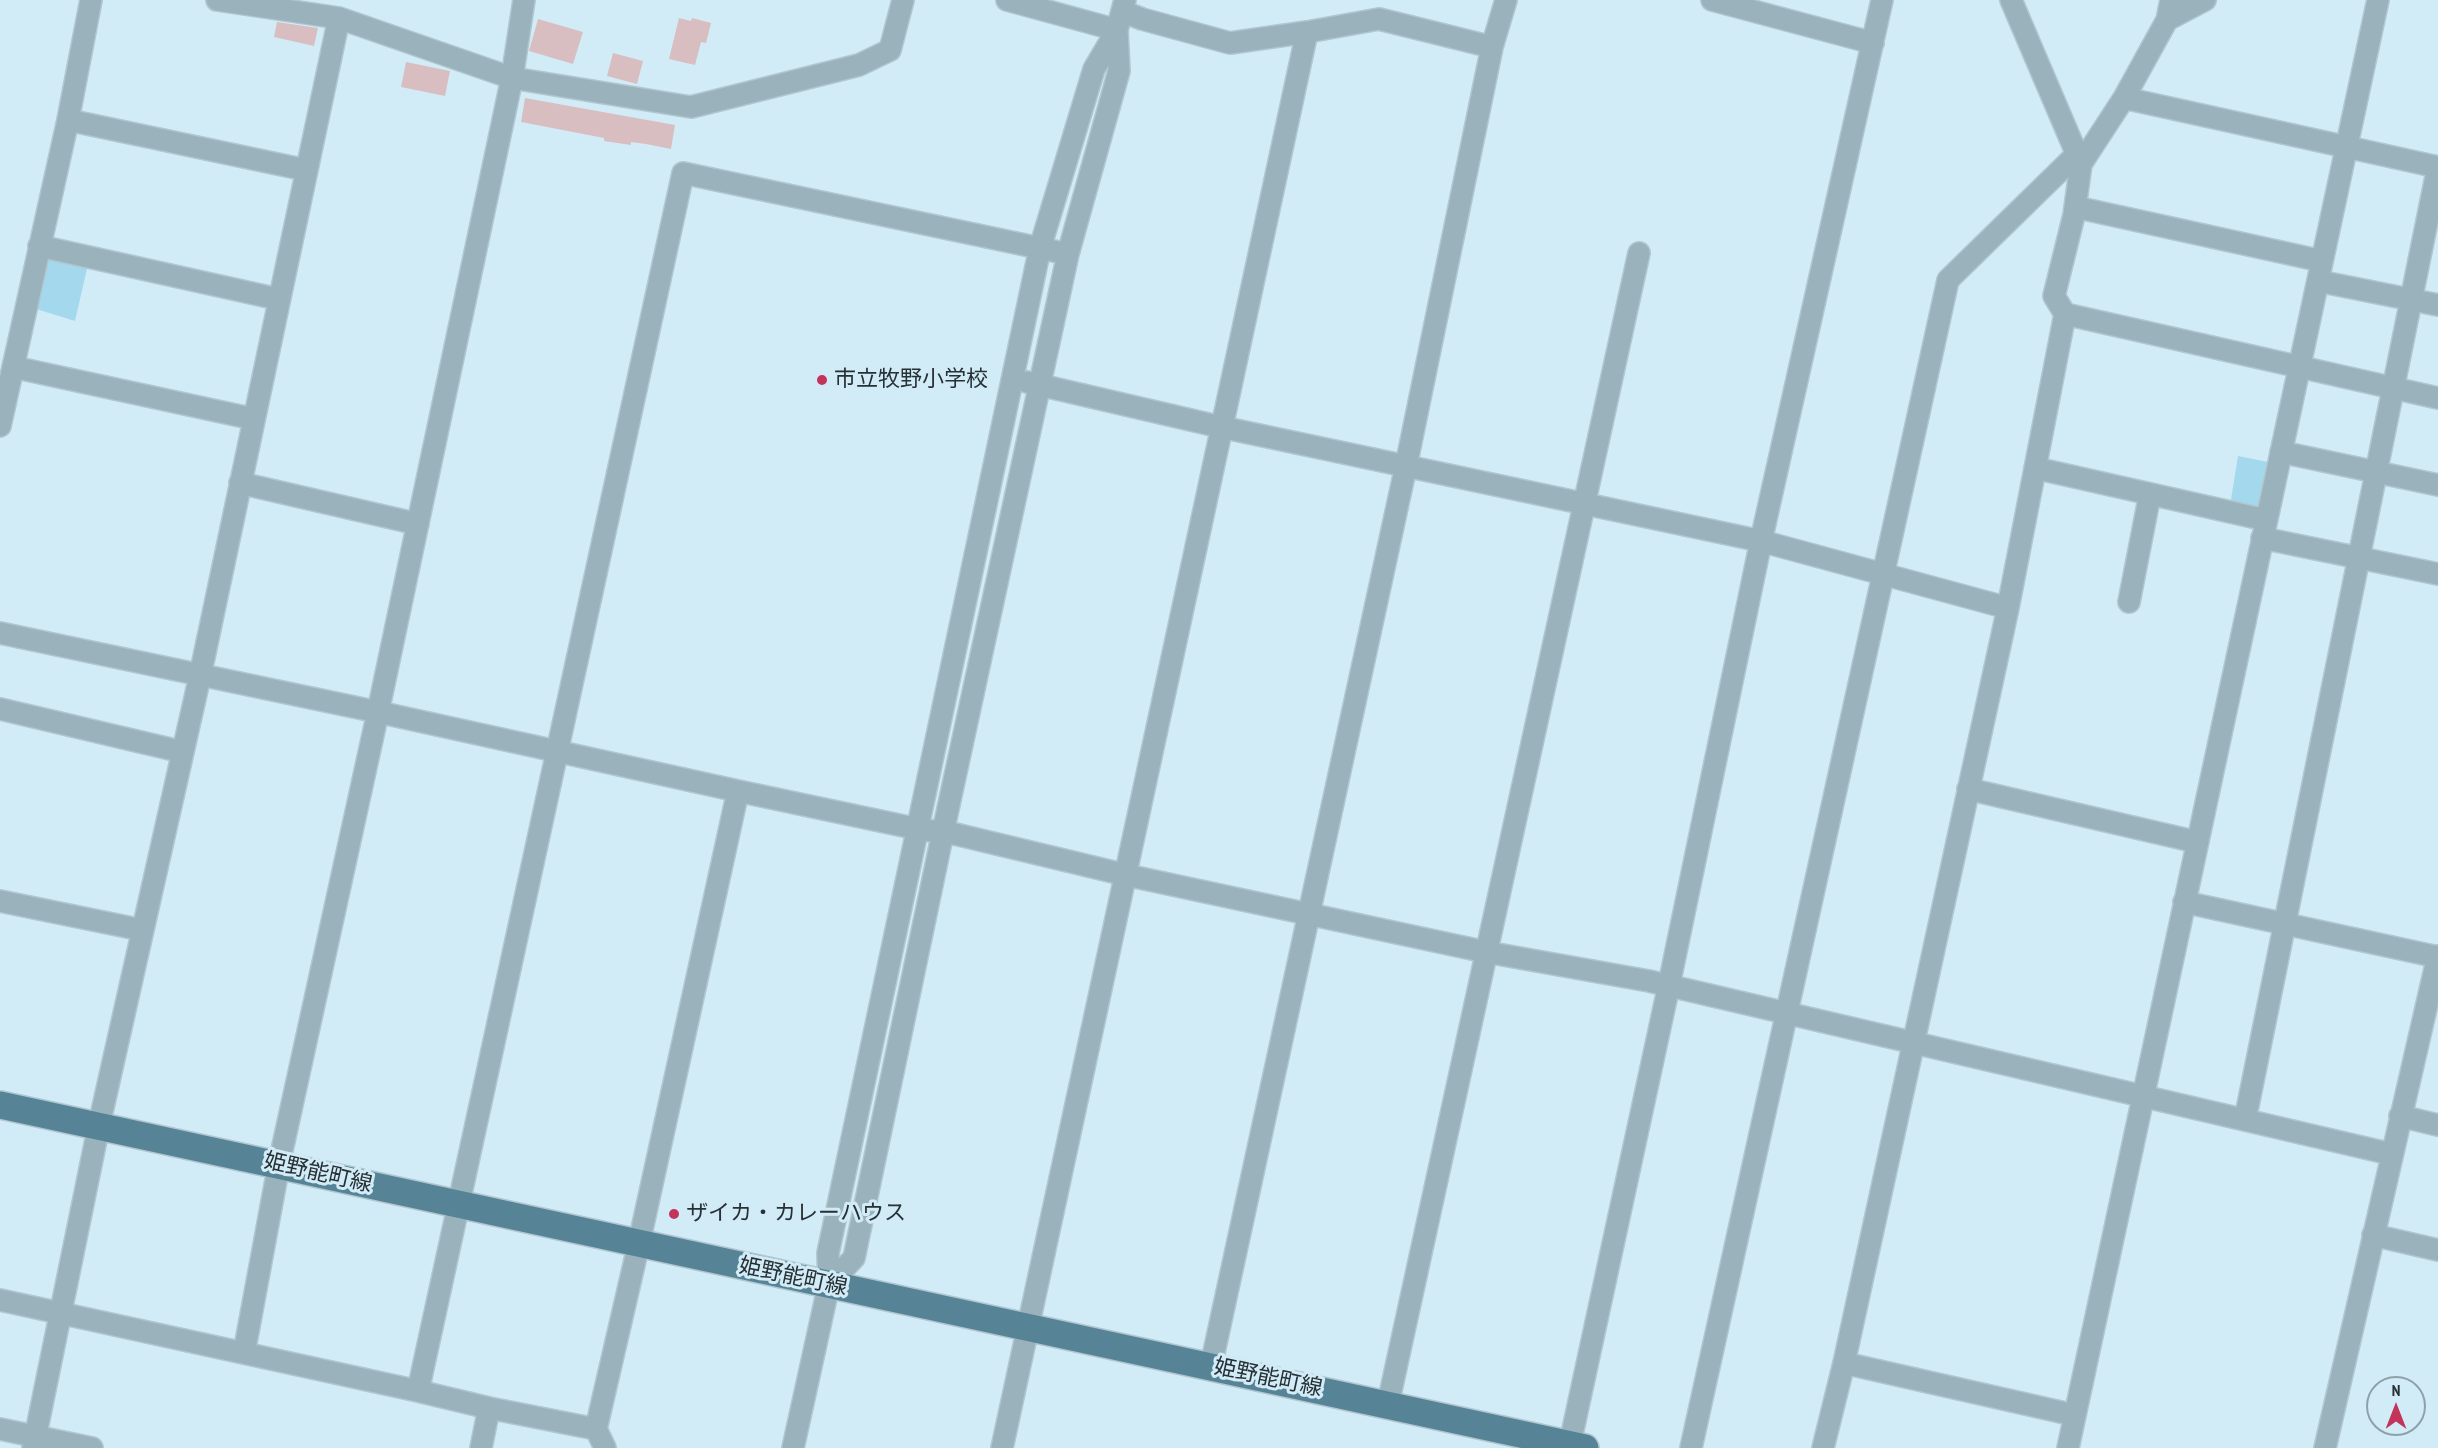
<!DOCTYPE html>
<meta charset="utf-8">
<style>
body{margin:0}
#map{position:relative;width:2438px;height:1448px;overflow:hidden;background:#d2ecf7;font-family:"PT Sans Narrow",sans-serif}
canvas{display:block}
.north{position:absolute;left:2366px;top:1376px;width:60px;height:60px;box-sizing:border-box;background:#d2ecf7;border:2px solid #8ea1a9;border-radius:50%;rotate:0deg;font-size:16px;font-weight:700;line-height:24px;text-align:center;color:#273035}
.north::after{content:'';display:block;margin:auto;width:21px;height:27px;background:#c3345a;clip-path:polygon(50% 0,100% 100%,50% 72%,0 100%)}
</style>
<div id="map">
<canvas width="2438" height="1448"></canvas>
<div class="north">N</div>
</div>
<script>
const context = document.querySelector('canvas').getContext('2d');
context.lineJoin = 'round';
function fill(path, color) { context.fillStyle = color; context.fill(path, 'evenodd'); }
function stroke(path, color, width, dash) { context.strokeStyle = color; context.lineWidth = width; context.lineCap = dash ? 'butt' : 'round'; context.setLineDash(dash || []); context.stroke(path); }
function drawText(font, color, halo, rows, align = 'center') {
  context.font = font + ' "PT Sans Narrow","Noto Sans JP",sans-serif'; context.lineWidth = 6; context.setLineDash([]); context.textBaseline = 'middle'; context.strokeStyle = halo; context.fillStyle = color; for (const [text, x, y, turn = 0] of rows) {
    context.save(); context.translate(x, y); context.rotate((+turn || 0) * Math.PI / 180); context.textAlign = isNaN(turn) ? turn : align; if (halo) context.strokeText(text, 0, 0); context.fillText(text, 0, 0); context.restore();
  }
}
fill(new Path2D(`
 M47,252L89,260L75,321L33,308Z
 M2238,456L2278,464L2266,520L2229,512Z`), '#a4d8ed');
fill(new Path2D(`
 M679,18L691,21L692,18L711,23L706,43L701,42L695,65L669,59Z
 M538,19L583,32L573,64L529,51Z
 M277,22L318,28L314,46L274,37Z
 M613,53L643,61L637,84L607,76Z
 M406,62L450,71L445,96L401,87Z
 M525,98L675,125L671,149L646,144L631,142V145L604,141V138L521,122Z`), '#d8bec1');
const minor = new Path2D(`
 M217,0L339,18L512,78L691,107L859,65L890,50L903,0
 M1007,0L1117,30
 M1712,0L1873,43
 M2011,0L2081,164
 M1122,11L1142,19L1230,43L1307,32L1379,19L1492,47
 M2167,20L2205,0
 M2124,98L2438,167
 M68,120L306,170
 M2075,207L2322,261
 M39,246L278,299
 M2318,281L2438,305
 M2065,314L2438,398
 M13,367L254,419
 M1027,382L1221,427L1761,541L2008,608
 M0,426L68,120L91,0
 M2281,452L2438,485
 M2035,468L2266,520
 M240,483L418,524
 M2262,538L2438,574
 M2129,602L2150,494
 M0,633L378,712L738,791L918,829L955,834L1126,875L1486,952L1649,981L2391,1154
 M0,709L183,752
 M1968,789L2197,842
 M0,901L142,930
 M2184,902L2438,957
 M2400,1116L2438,1125
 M2245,1120L2438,167
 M2373,1235L2438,1250
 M829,1284L854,1258L943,832L1068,254L1119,71L1117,30
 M0,1300L418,1391
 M244,1353L279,1164L378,712L512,78L524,0
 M1844,1363L2074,1415
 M1211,1366L1406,466L1492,47L1506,0
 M1388,1404L1639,253
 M489,1408L596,1429
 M0,1429L92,1448
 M33,1448L99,1125L200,676L339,18
 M481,1448L489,1408L418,1391L683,173L1068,254
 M605,1448L596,1429L639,1243L738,791
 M793,1448L829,1284L828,1253L1040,248L1094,69L1117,30L1125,0
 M1002,1448L1307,32
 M1569,1448L1669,985L1761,541L1882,0
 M1691,1448L1948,280L2077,154
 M1823,1448L1844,1363L2008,608L2065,314L2054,296L2074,215L2081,164L2124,98L2167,20L2171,0
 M2068,1448L2378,0
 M2325,1448L2438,956`);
const major = new Path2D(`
 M0,1105L1585,1448`);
stroke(minor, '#b0c6d0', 24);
stroke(major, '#b0c6d0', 30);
stroke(minor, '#99b2bc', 21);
stroke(major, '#568496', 27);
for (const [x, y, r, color] of [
 [822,380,6,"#c3345a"],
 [674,1214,6,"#c3345a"]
]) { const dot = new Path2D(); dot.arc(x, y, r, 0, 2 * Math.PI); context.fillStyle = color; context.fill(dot); stroke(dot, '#d2ecf7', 2); }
drawText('22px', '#273035', '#d2ecf7', [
 ["市立牧野小学校",834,380],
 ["ザイカ・カレーハウス",686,1214]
], 'left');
drawText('22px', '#273035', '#d2ecf7', [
 ["姫野能町線",318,1173,13],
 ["姫野能町線",793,1277,12],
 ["姫野能町線",1268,1378,12]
]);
</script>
